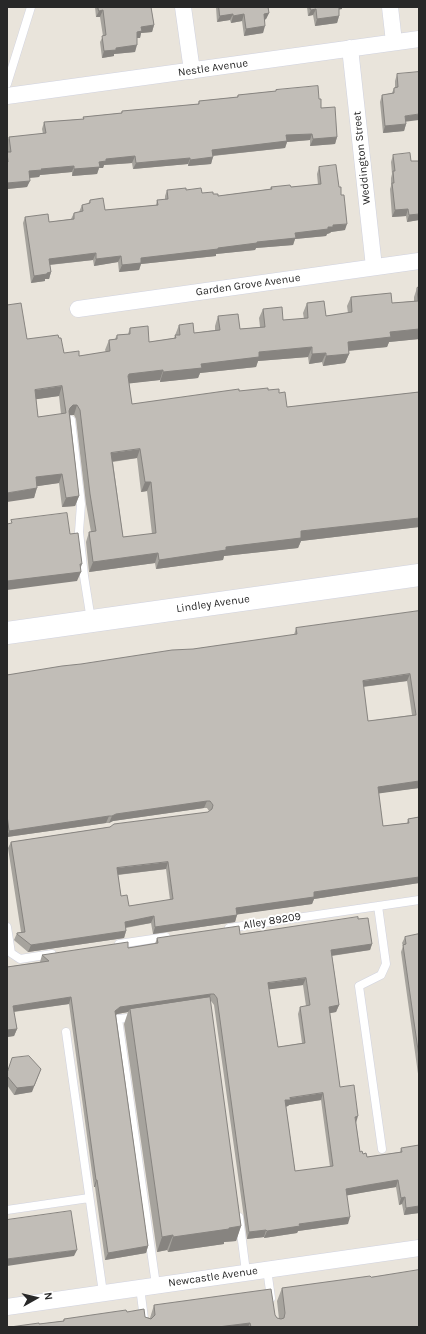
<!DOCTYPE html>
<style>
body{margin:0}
#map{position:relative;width:426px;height:1334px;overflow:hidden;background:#e9e4db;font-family:Karla,sans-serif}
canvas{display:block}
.frame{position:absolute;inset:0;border:8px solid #282828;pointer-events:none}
.north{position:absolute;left:16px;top:1278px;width:40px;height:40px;-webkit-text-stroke:3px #fff;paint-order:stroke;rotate:82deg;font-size:11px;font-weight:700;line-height:16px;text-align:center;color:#282828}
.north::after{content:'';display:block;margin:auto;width:14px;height:18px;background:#282828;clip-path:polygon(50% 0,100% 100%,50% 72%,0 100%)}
</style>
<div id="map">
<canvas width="426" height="1334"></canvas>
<div class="frame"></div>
<div class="north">N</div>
</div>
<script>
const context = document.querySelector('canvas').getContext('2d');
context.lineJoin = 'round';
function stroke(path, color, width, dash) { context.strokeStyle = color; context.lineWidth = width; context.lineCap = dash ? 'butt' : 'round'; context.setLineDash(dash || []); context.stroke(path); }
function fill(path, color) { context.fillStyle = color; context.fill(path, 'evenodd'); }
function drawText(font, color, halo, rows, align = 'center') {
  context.font = font + ' Karla,sans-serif'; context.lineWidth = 4; context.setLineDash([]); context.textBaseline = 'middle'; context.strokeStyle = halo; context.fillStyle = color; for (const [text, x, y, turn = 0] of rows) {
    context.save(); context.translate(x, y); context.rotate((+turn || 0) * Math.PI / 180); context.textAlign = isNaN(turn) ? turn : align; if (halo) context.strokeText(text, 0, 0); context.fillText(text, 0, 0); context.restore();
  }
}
const service = new Path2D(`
 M7,84L31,7
 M71,420L81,504L79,532L84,576L91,620
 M378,906L386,964L381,975L359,986L382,1149
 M7,927L11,953L20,959L52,954
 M229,928L419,900
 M119,944L166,937
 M137,1017L118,1019L156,1285
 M66,1032L103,1293
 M7,1210L89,1198
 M239,1217L246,1272
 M267,1269L271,1298
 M140,1287L145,1327`);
const minor = new Path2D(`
 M183,7L192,71
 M390,7L394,42
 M350,48L374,267
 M7,96L419,39
 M78,309L419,261
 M7,1307L419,1248`);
const secondary = new Path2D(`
 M7,633L419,575`);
stroke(service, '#d0d2df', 9);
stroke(minor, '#d0d2df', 17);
stroke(secondary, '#d0d2df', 23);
stroke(service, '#fff', 8);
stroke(minor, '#fff', 16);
stroke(secondary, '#fff', 22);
fill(new Path2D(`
 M95,7H151L154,25L152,32L141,33L140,38H137L135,52L114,54V56L102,58L100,42L103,36L100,17H96Z
 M216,7H268L269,13L266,19L265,20L263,33L244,36L242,21L231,23L230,20L217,22Z
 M307,7H342V9H339V16L337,23L315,26L313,15L308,16Z
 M397,74L406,124L404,131L383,133L380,102L382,95L392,93L394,88H395V81Z
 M276,90L319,99L321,108L337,137L335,144L310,146V140L287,142L285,148L213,156L211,164L188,166V164L133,169L132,163L104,165L103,168H99L97,174L72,176V172L40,175L39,177L29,178L27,187L7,189V152H8L7,142L9,137L43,134L42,129L44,122L83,119V117L121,113L122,111L198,104L199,101L237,97L238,95L276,91Z
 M393,155L419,220L407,222L406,216L392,217L390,189L391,186V178L392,174L391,162Z
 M319,167L345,230L331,232L330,233L327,234L326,236L295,239L293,245L256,248L255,250L216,254V256L141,264L139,270L119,272L118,262L94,266L93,260L50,265L51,272L49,279H45V281L31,283L23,223L25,217L49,222L71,219L74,213L79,212L82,205L88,204L90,200L105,210L156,205L157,200H165V196L167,190H186L202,193L213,194L218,196L270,189L271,187H291L318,185L317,174Z
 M419,287V339L389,342L387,347L349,351V354L345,363L323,366L322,362L309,364L308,357L258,361L256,367L200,373L198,378L160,382V380L129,383L132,404L239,391L268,390L279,393L287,407L419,392V527L301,541L298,548L224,556L223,560L156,569L155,563L89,572L86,542L89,532H91L86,504L76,419L74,415H70L79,496L75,506L62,507L59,483L37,486L34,498L27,339L59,338L64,353L79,356L106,352L105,350L109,340L115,339L117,335L128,334L130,328L149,342L174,338L179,325L194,333L215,330V326L218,316L240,329L260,327L259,318L263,309L283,320L304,319L303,313L307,303L326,316L348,313L347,306L351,297L392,303L414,301V297L417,288ZM59,396L61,414L38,417L36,399ZM137,458L141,492L147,491L152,534L123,537L113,462Z
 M419,611V788L378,793L383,826L407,823L408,819L419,817V883L314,899L312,904L237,914L235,922L153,934L151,923L126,928V931L124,938L28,952L15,941L14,940L17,933L21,932L8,848L11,842L208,812L209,811L207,808H204L113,821L109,823H106L7,837V675L294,635L296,628ZM407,681L412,715L368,721L363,687ZM166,869L170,900L129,906L121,896L118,875Z
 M358,919L372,944L370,950L332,956L339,1005L336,1012L329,1013L340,1087L356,1122L360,1152L367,1157L400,1152L401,1148L419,1213L404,1215L402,1204L399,1205L396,1187L366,1192L347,1195L348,1224L298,1231L297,1233L264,1238V1237L247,1239L214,1005L211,1001H210L241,1226L236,1241L224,1242V1244L168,1252L167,1250L157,1252L124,1024L128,1012L117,1014L116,1015L148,1246L146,1253L105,1260L95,1187H94L69,1004L14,1012L17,1029L14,1036L7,1037V967L40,962L42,955L128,948L155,944L157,938L240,934ZM303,985L306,1006L300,1007L298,1014L302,1043L278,1047L269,989ZM321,1100L330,1167L295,1171L286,1107L288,1106L289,1105Z
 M419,934V1081L401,952L403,946L402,943L405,937Z
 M7,1073L32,1092L14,1095L7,1085Z
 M371,1277L419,1327H10L39,1324L63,1321L64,1319L127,1312L145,1317L150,1318L154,1305L275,1315L277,1318L279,1319L277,1301L282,1288Z`), '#a6a39d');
fill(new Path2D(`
 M338,7H342V9L337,10Z
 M316,9L313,15L308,16L311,10Z
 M103,10L100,17H96L99,11Z
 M269,13L266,19L261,20L264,14Z
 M233,14L230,20L217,22L220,16Z
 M244,14L242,21L231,23L233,16Z
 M339,16L337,23L315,26L317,19Z
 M154,25L152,32L141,33L140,38H134L137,32L141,27Z
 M265,26L263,33L244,36L246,29Z
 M137,45L135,52L114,54V56L102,58L104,51L116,48Z
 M419,114V120L403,122L405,116Z
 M406,124L404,131L383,133L385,126Z
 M312,134L310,140L287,142L285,148L210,156L212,150L286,135Z
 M337,137L335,144L310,146L313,139Z
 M135,156L132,163L104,165L103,168H99L97,174L72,176L74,169L99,162L106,159Z
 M213,157L211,164L188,166L190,160Z
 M190,158L188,164L133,169L136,163Z
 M74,166L72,172L40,175L39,177L27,178L29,171L41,169Z
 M30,181L27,187L7,189V183Z
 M408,209L406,216L392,217L395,210Z
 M419,214V220L407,222L409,215Z
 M347,224L345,230L331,232L330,233L327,234L326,236L295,239L293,245L256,248L255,250L216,254V256L141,264L139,270L119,272L122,265L141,258L257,242L295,233L328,227L333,225Z
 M96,253L93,260L47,265L49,259Z
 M121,256L118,262L94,266L96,259Z
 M51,272L49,279H45V281L31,283L34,276Z
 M419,329V339L389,342L387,347L344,351L348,342L390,332Z
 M312,347L308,357L258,361L256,367L200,373L198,378L160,382L163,372L259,352Z
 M326,353L322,362L309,364L312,354Z
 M349,354L345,363L323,366L326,356Z
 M163,370L160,380L125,384L129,374Z
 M62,386L59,396L31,400L35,390Z
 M73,405H77L74,415H70L66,418L70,408Z
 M140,449L137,458L108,462L111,453Z
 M62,474L59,483L32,487L36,477Z
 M145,482H151L147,491L141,492Z
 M37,488L34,498L7,502V493Z
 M79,496L75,506L62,507L66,498Z
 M419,518V527L301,541L298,548L224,556L223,560L156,569L159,560L301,531Z
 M158,553L155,563L89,572L93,562Z
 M82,564L79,572H81L77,581L7,590V581Z
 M410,674L407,681L360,687L363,681Z
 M419,781V788L375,794L378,787Z
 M207,801L204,808L113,821L109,823L112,816L116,814Z
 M109,816L106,823L7,837L9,831Z
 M168,862L166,869L115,875L117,868Z
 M419,877V883L314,899L312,904L234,915L236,908L314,892Z
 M237,915L235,922L153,934L155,927Z
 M154,916L151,923L122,928L125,922Z
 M126,931L124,938L28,952L31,945Z
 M372,944L370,950L329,956L331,950Z
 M306,978L303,985L265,990L268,983Z
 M211,994L208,1001L130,1009L128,1012L117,1014L113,1017L115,1011L120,1007Z
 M71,997L69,1004L11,1012L13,1006Z
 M339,1005L336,1012L326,1014L329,1007Z
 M17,1029L14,1036L7,1037V1030Z
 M41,1069L32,1092L14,1095L17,1088Z
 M323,1093L321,1100L289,1105L288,1106L283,1107L285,1100L290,1098Z
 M358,1116L356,1123L355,1117Z
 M96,1180H97L95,1187H94Z
 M398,1180L396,1187L366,1192L344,1196L346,1189L368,1185Z
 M405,1197L402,1204L399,1205L401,1198Z
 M419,1206V1213L404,1215L406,1208Z
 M350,1217L348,1224L298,1231L297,1233L264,1238L267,1231L299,1224Z
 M241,1226L236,1241L224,1242V1244L168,1252L173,1237Z
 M266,1230L264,1237L247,1239L249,1232Z
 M173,1235L167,1250L157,1252L162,1237Z
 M148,1246L146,1253L105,1260L108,1253Z
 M77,1250L74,1256L7,1266V1259Z
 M250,1323L248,1327H218Z`), '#878480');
const building = new Path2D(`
 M98,7H151L154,25L141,27L142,31L137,32V45L116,48V50L104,51L102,36L106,35L103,10L99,11Z
 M219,7H268L269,13L264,14L265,26L246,29L244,14L233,16V14L220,16Z
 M310,7H339V16L317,19L316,9L311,10Z
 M419,72V114L405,116L406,124L385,126L382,95L394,93V88L398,87L397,74Z
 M318,86L319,99H321V108L335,107L337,137L313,139L312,134L286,135L287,141L212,150L213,157L190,160V158L136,163L135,156L106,159V161L99,162L100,167L74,169V166L41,169L42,170L29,171L30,181L7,183V162H8L7,152H11L9,137L46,133L44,122L84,119L83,117L122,113V111L199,104V101L238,97V95L276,91V90Z
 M410,153L411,161H419V214L409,215L408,209L395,210L392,183H394L393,171H395L393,155Z
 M336,165L339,187H341V195H344L347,224L333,225V227H328V229L295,233L296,238L257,242V243L218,248V249L141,258V263L122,265L121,256L96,259V253L49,259L51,272L47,273V274L34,276L25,217L48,214L49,222L74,219V213L83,211L82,205L90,203V200L103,198L105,210L158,205L157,200L168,199L167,190L186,188V190L201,188L202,193L213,192V194H218V196L272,189L271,187L290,185L291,187L321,184L319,167Z
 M419,287V329L390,332L391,337L348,342L349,354L326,356V353L312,354V347L259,352V357L201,364L202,368L163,372V370L129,374L128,376L132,404L239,389V391L268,388V390L279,389V393L285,392L287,407L419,392V518L301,531V538L226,547V550L159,560L158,553L93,562L89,532L96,531L90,494L80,410L77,405H73L70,408L69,411L79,496L66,498L62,474L36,477L37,488L7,493V305L21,303L27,339L58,335L59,338H61L64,353L79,351V356L110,351L109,340L117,339V335L130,334V328L148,326L149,342L176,338L175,335H180L179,325L193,323L194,333L220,330L218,316L238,314L240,329L265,327L263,309L282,307L283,320L308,318L307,303L324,301L326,316L352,312L351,297L391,293L392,303L418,301L417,288ZM62,386L66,413L38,417L35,390ZM140,449L145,482H151L156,533L123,537L111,453Z
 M67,513L70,534L78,533L82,564H80L81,572L7,581V524L12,523L11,520Z
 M419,611V781L378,787L383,826L409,823L408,819L419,817V877L314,892V897L236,908L237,915L155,927L154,916L125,922L126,931L31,945L17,934V933L25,932L11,842L110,827L114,824L208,812L212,809L213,805L210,801H207L116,814L112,816H109L9,831L7,815V675L62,666L81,664L172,650L193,649L297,634L296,628ZM410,674L416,715L368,721L363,681ZM168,862L173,899L129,906L127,895L121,896L117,868Z
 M358,917V919L368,918L372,944L331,950L339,1005L329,1007L340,1087L354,1085L358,1116L355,1117L360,1152L362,1151L363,1154L366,1153L367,1157L402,1152L401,1148L419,1145V1206L406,1208L405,1197L401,1198L398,1180L368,1185L346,1189L350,1217L299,1224L300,1226L267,1231L266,1230L249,1232L217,998L214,994H211L120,1007L115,1011L148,1246L108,1253L97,1180H96L71,997L13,1006L17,1029L7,1030V967L49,961L42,955L128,942V948L158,943L157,938L239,926L240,934ZM306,978L310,1005L300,1007L305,1043L278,1047L268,983ZM323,1093L333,1166L295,1171L285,1100H291L290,1098Z
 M419,934V1057L403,945L406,944L405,937Z
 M210,997L241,1226L229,1228V1229L173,1237V1235L162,1237L130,1009Z
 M29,1056L41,1069L34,1086L17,1088L7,1076V1073L12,1058Z
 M71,1211L77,1250L7,1259V1220Z
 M419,1270V1327H251L250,1323L218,1327H10L39,1323V1324L64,1321V1319L126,1310L127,1312L144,1309L145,1317L151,1319L155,1315L154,1305L271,1289L275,1315L277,1318L281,1319L284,1318L285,1313L282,1288L370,1276L371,1277Z`);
fill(building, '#c1bdb7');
stroke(building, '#878480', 1);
drawText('11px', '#282828', '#fff', [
 ["Nestle Avenue",213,68,-8],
 ["Weddington Street",362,158,-96],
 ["Garden Grove Avenue",248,285,-8],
 ["Lindley Avenue",213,604,-8],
 ["Alley 89209",272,921,-9],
 ["Newcastle Avenue",213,1277,-8]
]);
</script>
